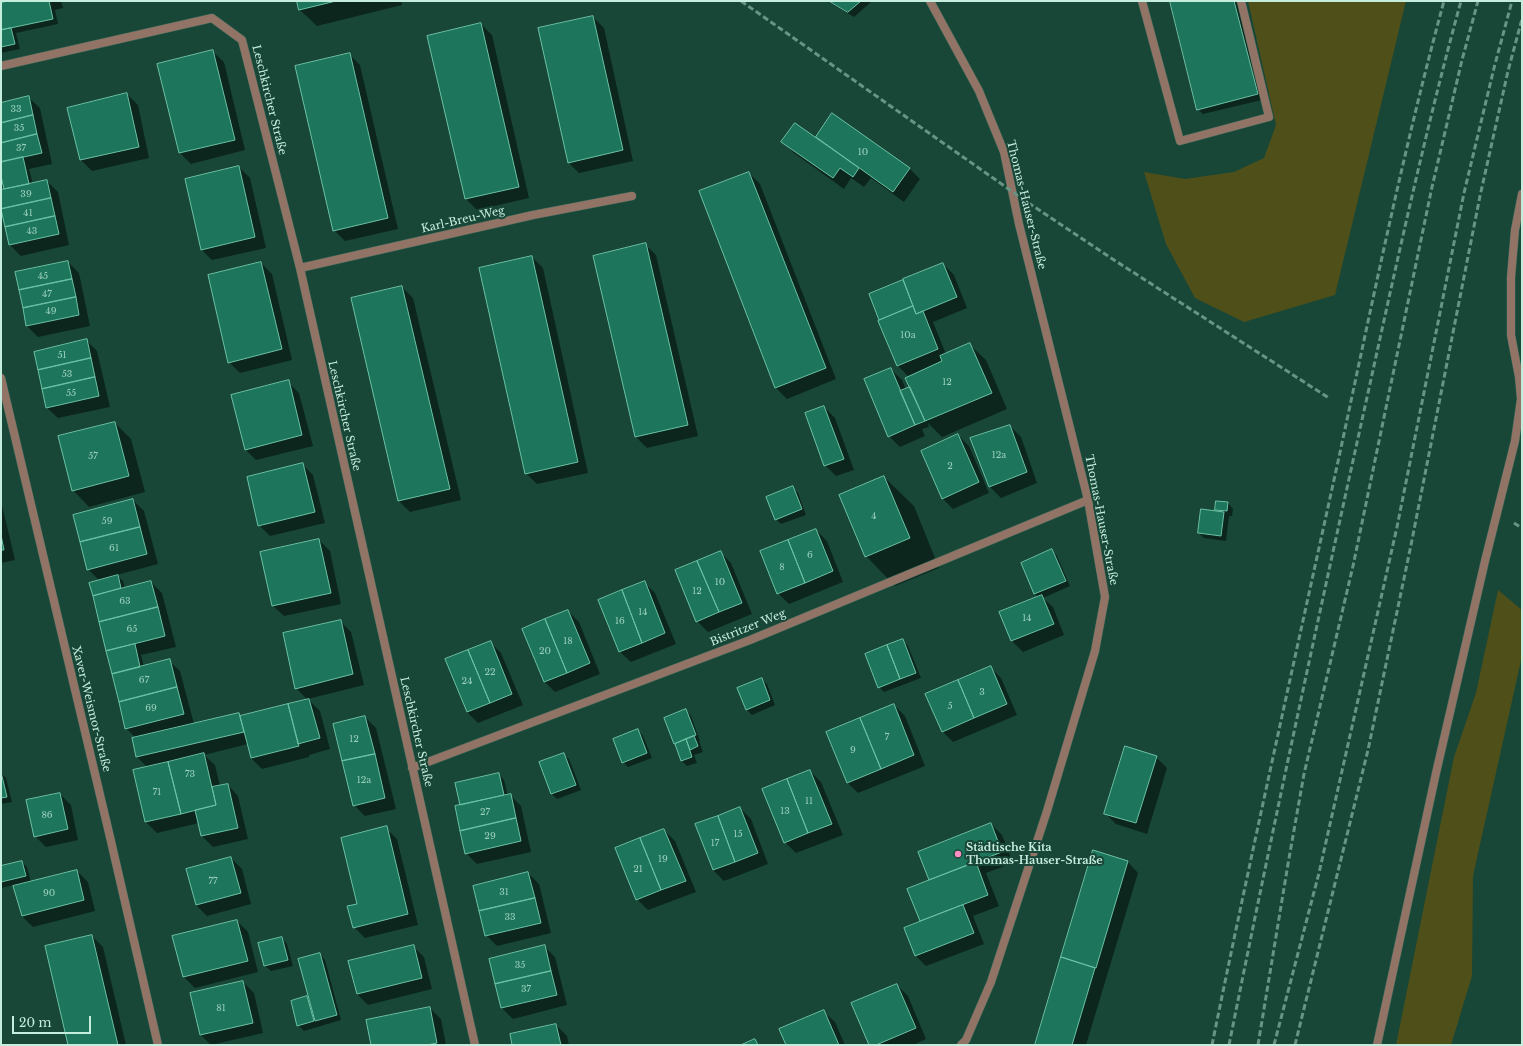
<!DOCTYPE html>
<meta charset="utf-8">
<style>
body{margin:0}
#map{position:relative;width:1523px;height:1046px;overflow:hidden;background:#184738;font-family:"Libre Baskerville",serif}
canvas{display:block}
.frame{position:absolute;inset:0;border:2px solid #c5eddd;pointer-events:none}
.scale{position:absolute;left:12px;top:1016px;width:79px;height:18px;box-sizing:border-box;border:2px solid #c5eddd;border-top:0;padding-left:5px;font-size:12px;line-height:14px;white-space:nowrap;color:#c5eddd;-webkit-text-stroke:3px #184738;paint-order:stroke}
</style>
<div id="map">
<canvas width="1523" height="1046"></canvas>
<div class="frame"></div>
<div class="scale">20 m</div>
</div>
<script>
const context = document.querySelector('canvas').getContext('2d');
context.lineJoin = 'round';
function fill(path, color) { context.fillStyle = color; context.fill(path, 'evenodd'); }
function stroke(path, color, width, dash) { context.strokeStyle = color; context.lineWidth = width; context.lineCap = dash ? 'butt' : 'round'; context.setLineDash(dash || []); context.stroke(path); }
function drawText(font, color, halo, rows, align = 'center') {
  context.font = font + ' "Libre Baskerville",serif'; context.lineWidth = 4; context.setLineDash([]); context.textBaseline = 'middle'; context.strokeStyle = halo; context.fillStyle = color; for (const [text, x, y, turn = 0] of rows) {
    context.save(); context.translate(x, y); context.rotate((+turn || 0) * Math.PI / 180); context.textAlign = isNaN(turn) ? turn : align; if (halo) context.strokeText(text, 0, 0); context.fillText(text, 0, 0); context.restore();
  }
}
fill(new Path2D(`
 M1248,1H1406L1335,295L1244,322L1195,298L1166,244L1144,172L1185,179L1234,172L1264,158L1276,125Z
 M1498,590L1522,610V656L1473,876L1472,976L1451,1045H1396L1454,757L1476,693Z`), '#4f4f19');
fill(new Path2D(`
 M1,1H61L63,8L55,10L58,24L16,33L20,49L1,53Z
 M298,1H401L402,5L317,26L300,10Z
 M827,1H872L854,17Z
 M1171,1H1237L1262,100L1203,114L1198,109Z
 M593,17L604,28L633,161L579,173L568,162Z
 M481,24L492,35L529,198L477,210L466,199L428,37Z
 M213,52L224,62L245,150L191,164L180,153Z
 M349,54L360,65L398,229L345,241L334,230Z
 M127,94L138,105L149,158L92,171L81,160L68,109Z
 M29,98L40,108L52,164L29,169L33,184L47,181L58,192L69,245L21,256L10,245L1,206V191L6,190L1,172V104Z
 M832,115L909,168L920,179L904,202L871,178L864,187L851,178L844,189L794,153L783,142L816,138Z
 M239,167L250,178L266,248L212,260L202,250Z
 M749,173L760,184L836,379L787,399L776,388L700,192Z
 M645,244L656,255L698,436L647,448L636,437L594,256Z
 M532,257L543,268L588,473L537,484L526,473Z
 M68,262L79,273L90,326L38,337L27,326Z
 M261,263L272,274L292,360L240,373L229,362Z
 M943,264L954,275L967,308L933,322L946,354L969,344L986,360L1007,409L942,437L928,423L929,427L922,429L925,436L900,447L889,436L891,369L902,380L906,390L911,388L909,377L898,366L870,295Z
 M402,287L413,298L461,500L410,512L399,501L352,299Z
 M86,340L97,351L110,407L58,418L47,408Z
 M288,382L299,393L313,446L256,460L245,449Z
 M824,407L835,418L854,470L836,476L825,465Z
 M115,423L131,439L145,492L89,507L73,490Z
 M1010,426L1021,437L1037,483L1001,498L990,487L971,439Z
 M958,435L969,446L989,493L953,509L942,498Z
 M302,464L313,475L325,523L270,536L259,525Z
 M884,477L914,506L939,568L895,586L866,556Z
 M793,488L798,493L806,515L781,524L776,519Z
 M133,500L144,511L158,564L117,575L123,581L125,589L151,582L162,593L176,647L141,655L144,667L169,661L180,671L194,724L239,714L241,716L308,700L296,688L340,621L351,632L364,685L308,699L320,711L330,749L309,755V757L262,769L251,758L248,744L204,755L215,765L220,786L228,785L238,796L248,839L213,847L202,836L199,823L157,833L146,822L134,771L148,768L137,757L133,739L136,738L126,728L94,596L100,581L88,569Z
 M1,501L15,560L1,563Z
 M1217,502L1228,503L1233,509L1232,516H1229L1226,541L1204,538L1199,533L1219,512L1216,509Z
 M816,530L827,541L843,582L789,604L778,593Z
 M319,540L330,551L341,604L284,616L273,606Z
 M1052,550L1057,556L1070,586L1043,598L1053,607L1064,635L1023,652L1012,641L1001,612L1038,597L1035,594L1022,563Z
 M720,552L731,563L752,614L708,632L697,621Z
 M644,582L655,593L676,644L631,662L620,652Z
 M568,611L579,622L600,674L555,692L544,681Z
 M903,640L908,646L921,678L884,692L879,687Z
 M490,642L501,653L523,705L478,723L467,712Z
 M990,667L1001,678L1017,715L953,742L942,731Z
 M762,679L767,684L775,705L752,715L746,709Z
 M894,705L905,716L925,766L858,793L847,782Z
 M686,710L691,716L700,741H699L703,752L694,755L697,763L687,766L682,761L665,718Z
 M365,717L376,728L396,809L365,816L354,805Z
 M638,730L643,736L652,758L628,767L623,762Z
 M563,754L569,759L581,790L557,799L552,794L540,763Z
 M1156,757L1167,768L1147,834L1116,824L1105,813Z
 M810,771L821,782L843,835L796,853L785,842Z
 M1,773L6,778L12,802L1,804Z
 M499,774L504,780L508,796L510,795L521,806L531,852L477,864L466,853L461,805Z
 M60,794L71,805L78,840L46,847L35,836Z
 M740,808L751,819L768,864L724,881L713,870Z
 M991,824L1002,835L1013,863L986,873L999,906L973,916L984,944L926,966L915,955L921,922L909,889L931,881L920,852Z
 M386,828L397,839L418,925L365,938L354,927L358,904Z
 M664,830L675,841L696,892L648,910L637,899Z
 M1094,851L1128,862L1138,873L1086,1045H1036Z
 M231,858L242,869L251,904L207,916L196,905Z
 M22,862L27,867L31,882L77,871L88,882L95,911L33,927L22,916L14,885L1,888V867Z
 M528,873L539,884L551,933L497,946L486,935Z
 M237,921L248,932L258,972L195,988L184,977Z
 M92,936L103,947L126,1045H69Z
 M282,938L287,944L293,966L271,971L265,966L260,944Z
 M413,946L424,957L432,989L368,1005L357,994Z
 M544,946L555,957L567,1005L513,1019L502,1008L490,960Z
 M320,954L325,960L341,1020L304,1031L298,1025L307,997L311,1001ZM308,1002H311L314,1011H312Z
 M243,982L254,993L263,1033L211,1045L201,1035Z
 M897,985L908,996L926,1039L913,1045H870Z
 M430,1008L441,1019L446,1045H372Z
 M824,1012L835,1022L845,1045H787Z
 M556,1025L567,1036L569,1045H513Z`), '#0007');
const building = new Path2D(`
 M8,1H49L53,19L1,30V3Z
 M297,1H336L299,10Z
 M829,1H861L848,12Z
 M1170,1H1234L1258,94L1197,110Z
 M593,16L623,150L568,163L538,28Z
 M481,23L519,187L465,199L427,36Z
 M11,28L15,44L1,47V30Z
 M213,50L235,140L179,153L157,64Z
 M350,53L388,218L333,231L295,66Z
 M127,93L139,147L80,160L67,108Z
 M29,96L33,115L1,123V103Z
 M832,113L910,168L893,192L816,137Z
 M33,115L37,134L1,143V123Z
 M795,123L859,168L853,177L840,168L833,178L781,142Z
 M37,134L42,153L1,162V143Z
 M23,157L29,184L4,189L1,176V162Z
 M239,166L255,237L201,250L185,179Z
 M749,172L826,368L775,388L699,191Z
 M47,180L51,198L1,209V190Z
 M51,198L55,216L5,227L1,209Z
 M55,216L59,234L9,245L5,227Z
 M646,243L688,425L635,437L593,256Z
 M532,256L578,462L525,474L479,268Z
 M68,261L72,279L19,290L15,272Z
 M261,262L282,349L228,363L208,275Z
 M943,263L957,297L916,314L903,279Z
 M72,279L76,297L23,308L19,290Z
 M903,280L913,306L879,320L869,294Z
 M402,286L450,489L398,501L351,298Z
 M76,297L79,315L26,326L23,308Z
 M913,306L916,314L923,311L938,349L897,366L878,321Z
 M87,339L91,358L38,370L34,352Z
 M970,343L992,393L925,421L905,378L942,361L940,356Z
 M91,358L95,377L42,389L38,370Z
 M891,368L915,425L888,437L864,379Z
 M95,377L99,396L46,408L42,389Z
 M289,380L302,435L245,450L231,395Z
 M910,387L925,421L915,425L900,391Z
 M824,406L844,459L824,466L805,413Z
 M115,422L129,476L72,491L58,436Z
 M1010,425L1027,472L989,487L970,438Z
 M958,434L979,482L942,499L921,451Z
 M303,463L315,512L258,526L247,477Z
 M884,476L910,538L865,557L839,495Z
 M793,486L802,509L775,520L766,497Z
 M133,499L140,527L80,542L73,515Z
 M1216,501L1228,502L1227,511L1215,510Z
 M1201,509L1224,512L1221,536L1198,533Z
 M140,527L147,554L87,570L80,542Z
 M816,529L833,571L805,583L788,540Z
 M1,535L4,550H1Z
 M319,539L331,593L272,606L260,552Z
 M788,540L805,583L777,594L760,551Z
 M1052,549L1066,581L1034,594L1021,563Z
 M721,551L742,603L719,612L697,561Z
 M697,561L719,612L696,622L675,570Z
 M118,575L121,588L93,596L89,583Z
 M151,581L158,607L99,622L93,596Z
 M645,581L665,633L642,643L622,590Z
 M622,590L642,643L619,652L598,600Z
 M1042,595L1054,624L1011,641L999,612Z
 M158,607L165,636L106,651L99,622Z
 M568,610L590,663L567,673L545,619Z
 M545,619L567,673L544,682L522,629Z
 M341,620L353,674L295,689L283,633Z
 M903,639L916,673L900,679L887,645Z
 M491,641L512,694L490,703L468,650Z
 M135,644L140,667L112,674L106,651Z
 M887,645L900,679L878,688L865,654Z
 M468,650L490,703L467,712L445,659Z
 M170,659L177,687L119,702L112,674Z
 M991,666L1007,704L974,718L958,680Z
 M762,678L770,700L746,710L737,688Z
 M958,680L974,718L942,732L925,694Z
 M177,687L184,714L125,729L119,702Z
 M309,699L320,738L298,744L288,704Z
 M288,704L299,746L251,758L240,716Z
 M894,704L914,755L881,769L860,718Z
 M686,709L696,735L674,744L664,718Z
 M239,713L244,732L136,757L132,738Z
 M365,716L375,754L342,761L333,724Z
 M860,718L881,769L847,783L826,732Z
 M638,729L647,753L622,763L613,739Z
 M694,736L698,746L690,750L686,739Z
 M686,739L692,757L681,761L675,744Z
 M1125,746L1157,756L1136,823L1104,814Z
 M204,753L216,805L181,814L168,762Z
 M564,753L576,785L551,794L539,762Z
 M375,754L385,798L353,806L342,761Z
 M168,762L181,814L145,822L133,770Z
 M810,770L832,824L808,833L787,779Z
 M1,772L7,797L1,798Z
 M499,773L504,795L460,805L455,783Z
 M787,779L808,833L784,843L762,789Z
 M228,784L238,828L201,836L195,810L216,805L212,787Z
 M60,793L68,829L34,837L26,800Z
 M511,794L516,818L460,831L455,806Z
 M740,807L758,853L735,862L718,816Z
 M718,816L735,862L713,870L695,824Z
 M516,818L521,841L465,854L460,831Z
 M991,823L1002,852L929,880L918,852Z
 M387,826L408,914L353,928L347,906L357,904L341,838Z
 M664,829L686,881L661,890L640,838Z
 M640,838L661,890L636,900L615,848Z
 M1093,850L1128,861L1096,968L1061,957Z
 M231,857L241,893L196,905L186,869Z
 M22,861L26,876L1,882V866Z
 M976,862L988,895L920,921L907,889Z
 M77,870L84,900L22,916L13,886Z
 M528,872L535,898L479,911L473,886Z
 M535,898L541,923L485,936L479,911Z
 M963,905L974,933L915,956L904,928Z
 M237,920L248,961L183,977L172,936Z
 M92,935L118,1045H68L45,946Z
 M282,937L288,960L264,966L258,943Z
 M414,945L422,978L357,994L348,961Z
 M545,945L551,971L495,984L489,959Z
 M320,953L337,1015L315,1021L298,959Z
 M1061,957L1095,968L1072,1045H1035Z
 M551,971L557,995L501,1008L495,984Z
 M243,981L253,1023L200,1035L190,993Z
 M897,984L916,1028L876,1045H869L851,1003Z
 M307,996L314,1021L297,1026L291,1001Z
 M430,1007L437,1043L427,1045H371L366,1020Z
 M824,1010L839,1045H786L779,1029Z
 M556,1024L561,1045H512L510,1034Z
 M755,1039L758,1045H741Z`);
fill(building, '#1d765c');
stroke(building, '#6bc1a4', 1);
const service = new Path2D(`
 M1142,1L1180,141L1269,117L1241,1
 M1377,1045L1436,773L1485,561L1515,441L1521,399L1519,377L1511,335V277L1515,230L1522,194`);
const minor = new Path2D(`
 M930,1L979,91L1004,152L1019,224L1088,500L1105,597L1095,651L1047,811L991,982L966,1040L961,1045
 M1,66L212,18L242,40L300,268L475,1045
 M300,268L533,215L632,196
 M1,378L110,837L158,1045
 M412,768L750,640L1088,500`);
stroke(service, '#376556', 9);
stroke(minor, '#376556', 9);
stroke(service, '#917465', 8);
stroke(minor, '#917465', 8);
stroke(new Path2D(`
 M741,1L1030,204L1114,260L1329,398
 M1514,523L1522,528
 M1212,1045C1252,849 1296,653 1339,457C1372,304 1403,151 1444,1
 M1229,1045C1271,836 1316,628 1362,420C1393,280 1423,139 1461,1
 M1258,1045L1288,864L1304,774L1353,566L1432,187L1462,60L1478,1
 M1274,1045L1319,873L1397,527L1464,193L1494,68L1512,1
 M1295,1045L1368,750L1411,545L1480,196L1508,71L1522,19`), '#689484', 3, [6, 3]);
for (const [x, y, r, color] of [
 [958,854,4,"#fb8fc6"]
]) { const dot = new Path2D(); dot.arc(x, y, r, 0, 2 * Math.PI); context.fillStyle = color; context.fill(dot); stroke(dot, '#184738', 1.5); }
drawText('9px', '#9bcfbd', null, [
 ["33",16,109],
 ["35",19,128],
 ["37",21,148],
 ["10",863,152],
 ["39",26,194],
 ["41",28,213],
 ["43",32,231],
 ["45",43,276],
 ["47",47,294],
 ["49",51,311],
 ["10a",908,335],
 ["51",62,355],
 ["53",67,374],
 ["12",947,382],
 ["55",71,393],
 ["12a",999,455],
 ["57",93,456],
 ["2",950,466],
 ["4",874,516],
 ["59",107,521],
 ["61",114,548],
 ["6",810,555],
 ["8",782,567],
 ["10",720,582],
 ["12",697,591],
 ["63",125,601],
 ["14",643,612],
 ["14",1027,618],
 ["16",620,621],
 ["65",132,629],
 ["18",568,641],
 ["20",545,651],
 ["22",490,672],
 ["67",144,680],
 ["24",467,681],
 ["3",982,692],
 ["5",950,706],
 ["69",151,708],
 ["7",887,737],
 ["12",354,739],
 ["9",853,750],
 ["73",190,774],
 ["12a",364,780],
 ["71",157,792],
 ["11",809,801],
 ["13",785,811],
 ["27",485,812],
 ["86",47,815],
 ["15",738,834],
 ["29",490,836],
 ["17",715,843],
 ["19",663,859],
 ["21",638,869],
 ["77",213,881],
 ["31",504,892],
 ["90",49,893],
 ["33",510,917],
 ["35",520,965],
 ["37",526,989],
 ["81",221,1008]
]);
drawText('11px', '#c5eddd', '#184738', [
 ["Leschkircher Straße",269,100,76],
 ["Thomas-Hauser-Straße",1026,205,76],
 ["Karl-Breu-Weg",463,220,-13],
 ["Leschkircher Straße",344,416,77],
 ["Thomas-Hauser-Straße",1101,520,79],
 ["Bistritzer Weg",748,628,-22],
 ["Xaver-Weismor-Straße",91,709,76],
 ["Leschkircher Straße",416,732,77]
]);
drawText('bold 11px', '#c5eddd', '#184738', [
 ["Städtische Kita",966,848],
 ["Thomas-Hauser-Straße",966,861]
], 'left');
</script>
